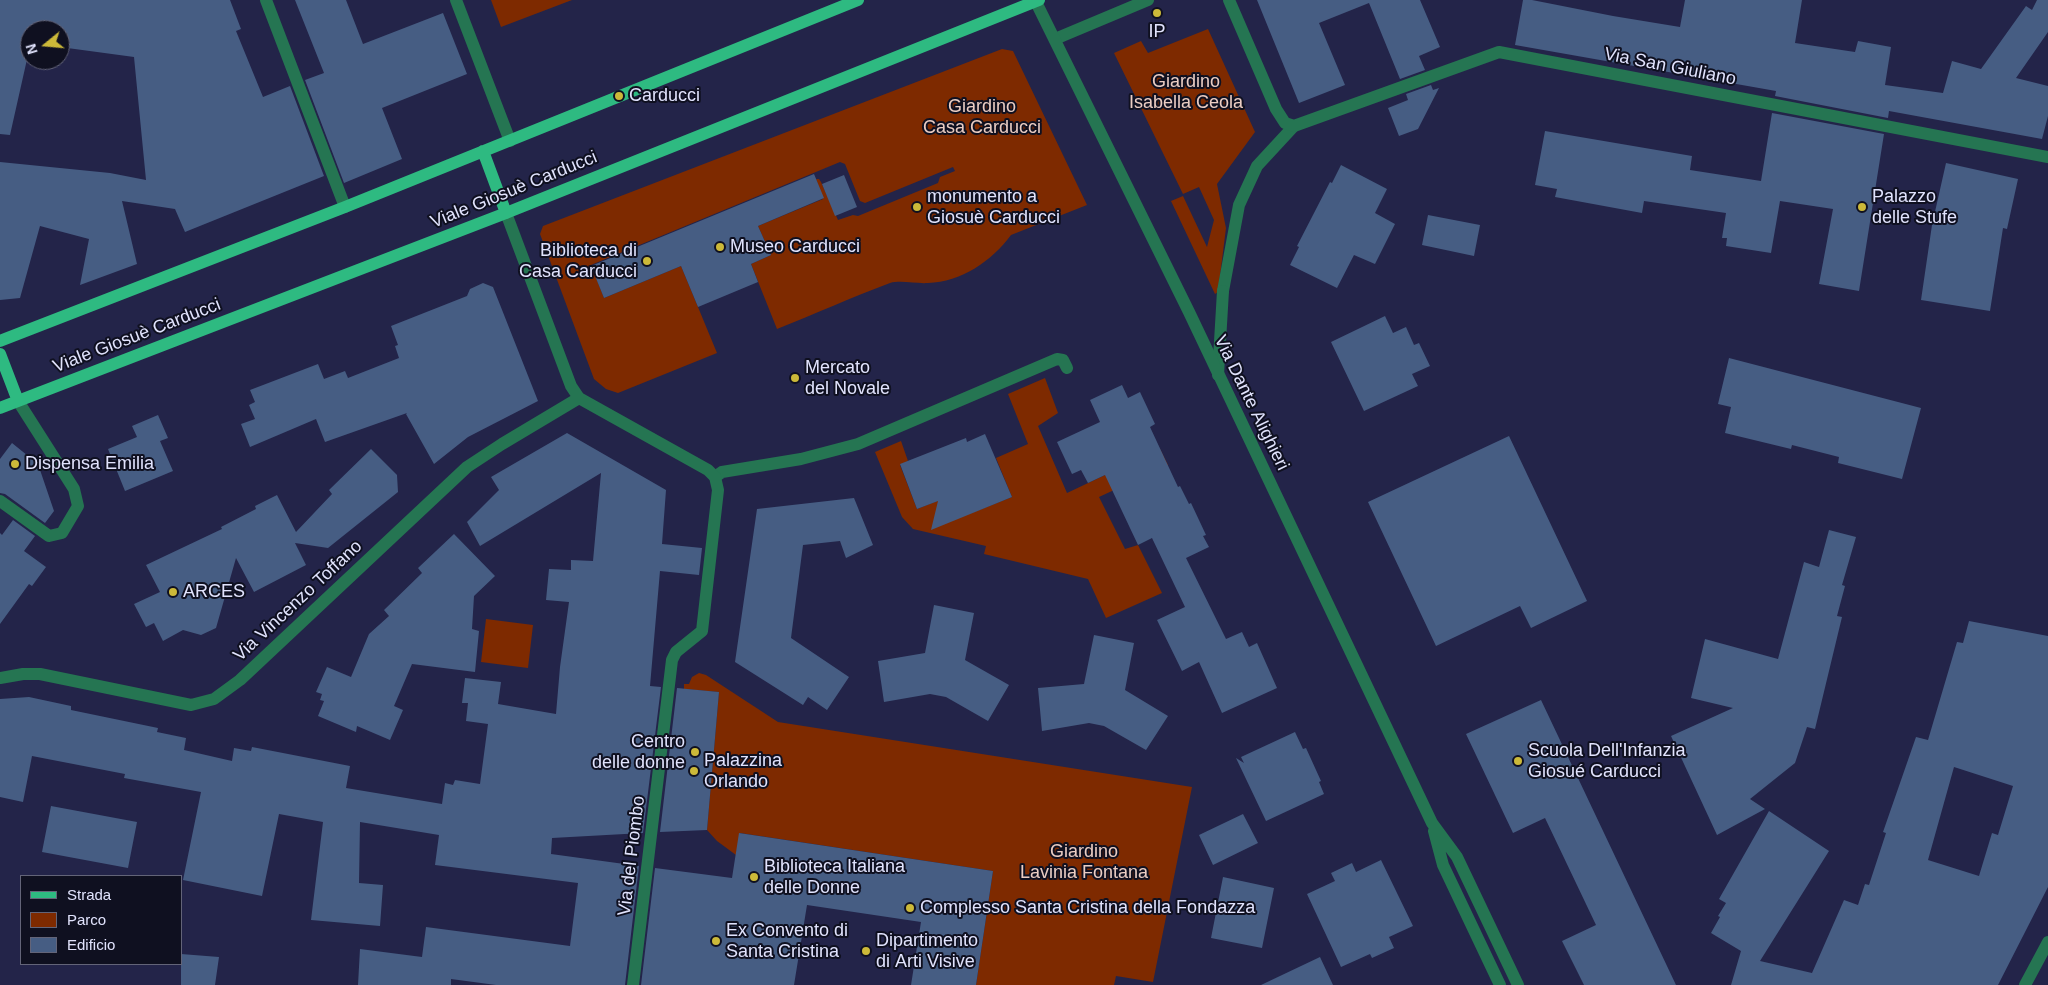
<!DOCTYPE html>
<meta charset="utf-8">
<style>
body{margin:0}
#map{position:relative;width:2048px;height:985px;overflow:hidden;background:#232449;font-family:Helvetica,sans-serif}
canvas{display:block}
.legend{position:absolute;left:20px;top:875px;width:162px;height:90px;box-sizing:border-box;background:#0f1020;border:1px solid #636478;margin:0;padding:6px 9px;list-style:none;font-size:15px;color:#e1e3fd}
.legend li{display:flex;align-items:center;gap:10px;height:25px}
.legend b{width:25px;border:1px solid #636478}
.north{position:absolute;left:20px;top:20px;width:50px;height:50px;box-sizing:border-box;background:#0f1020;border:1px solid #636478;border-radius:50%;rotate:253deg;font-size:14px;font-weight:700;line-height:20px;text-align:center;color:#e1e3fd}
.north::after{content:'';display:block;margin:auto;width:18px;height:22px;background:#ccb939;clip-path:polygon(50% 0,100% 100%,50% 72%,0 100%)}
</style>
<div id="map">
<canvas width="2048" height="985"></canvas>
<ul class="legend">
<li><b style="height:6px;background:#2eba81"></b>Strada</li>
<li><b style="height:14px;background:#7e2a00"></b>Parco</li>
<li><b style="height:14px;background:#465d83"></b>Edificio</li>
</ul>
<div class="north">N</div>
</div>
<script>
const context = document.querySelector('canvas').getContext('2d');
context.lineJoin = 'round';
function fill(path, color) { context.fillStyle = color; context.fill(path, 'evenodd'); }
function stroke(path, color, width, dash) { context.strokeStyle = color; context.lineWidth = width; context.lineCap = dash ? 'butt' : 'round'; context.setLineDash(dash || []); context.stroke(path); }
function drawText(font, color, halo, rows, align = 'center') {
  context.font = font + ' Helvetica,sans-serif'; context.lineWidth = 4; context.setLineDash([]); context.textBaseline = 'middle'; context.strokeStyle = halo; context.fillStyle = color; for (const [text, x, y, turn = 0] of rows) {
    context.save(); context.translate(x, y); context.rotate((+turn || 0) * Math.PI / 180); context.textAlign = isNaN(turn) ? turn : align; if (halo) context.strokeText(text, 0, 0); context.fillText(text, 0, 0); context.restore();
  }
}
fill(new Path2D(`
 M491,0H572L501,27Z
 M1208,29L1255,132L1217,184L1226,228L1218,292L1215,294L1171,201L1183,196L1207,247L1214,220L1199,187L1183,194L1114,53L1141,41L1148,53Z
 M1002,49L1013,51L1087,205L1011,235C992,261 961,282 928,283C917,284 901,280 890,283C852,297 815,314 777,329L751,264L771,255L758,226L823,199L816,179H819L821,182L838,220L853,215L858,216L938,183L940,177L955,171L953,167L865,203L860,201L845,164L840,162L591,265L604,298L681,266L717,353L618,393L606,389L594,379L540,234L543,226Z
 M1045,378L1058,413L1038,426L1067,493L1160,449L1168,465L1099,497L1125,549L1138,545L1162,593L1106,618L1088,579L984,554L986,546L913,529L902,517L875,452L901,441L908,461L900,465L917,509L960,492L969,514L1012,497L996,458L1028,444L1008,394Z
 M486,619L533,625L528,668L481,662Z
 M699,673L706,675L778,722L1192,787L1153,982L1116,976L1114,985H976L993,871L740,833L736,855L717,841L707,830L719,692L684,689V684H689L692,677Z`), '#7e2a00');
fill(new Path2D(`
 M0,0H230L241,29L236,31L263,97L290,86L324,176L185,232L175,209L122,201L137,264L80,285L89,239L40,226L20,298L0,300V162L110,173L146,180L134,57L60,47V30H30V46L10,135L0,134Z
 M295,0H346L363,44L443,13L467,74L382,108L402,159L344,183L305,80L324,73Z
 M1257,0H1420L1440,47L1419,56L1425,70L1400,79L1369,3L1319,23L1345,85L1299,103Z
 M1523,0H1532L1613,16L1680,27L1685,0H1802L1795,43L1855,52L1858,41L1891,47L1885,85L1943,93L1952,61L1981,69L2026,6L2032,10L2037,0H2048V32L2016,78L2048,86V116L2042,139L1889,111L1888,118L1775,96L1776,91L1515,45Z
 M1431,85L1433,90L1439,88L1418,129L1399,136L1388,108L1408,100L1406,94Z
 M1772,113L1884,134L1859,291L1819,284L1833,209L1780,201L1771,253L1726,246L1727,238H1722L1726,213L1644,201L1642,213L1555,197L1557,189L1535,185L1545,131L1692,156L1690,170L1761,181Z
 M1946,163L2018,179L2007,229L2003,228L1990,311L1921,300L1932,225Z
 M1341,165L1387,189L1375,213L1395,224L1375,264L1354,255L1337,288L1290,265L1299,247L1297,246L1330,182L1332,183Z
 M814,174L824,198L758,226L771,255L751,264L758,282L698,307L681,266L604,298L591,266Z
 M844,175L857,207L835,216L822,184Z
 M1428,215L1480,225L1474,256L1422,245Z
 M483,283L493,287L538,401L468,437L434,464L406,414L407,413L325,442L316,419L250,447L241,424L255,419L249,405L255,402L250,390L318,364L324,379L345,371L348,378L399,358L395,346L398,345L391,326L467,296L470,289Z
 M1385,316L1393,333L1406,327L1414,345L1419,343L1430,366L1412,374L1418,386L1364,411L1331,342Z
 M1729,358L1921,408L1902,479L1838,463L1839,457L1792,445L1791,449L1725,433L1731,407L1718,404Z
 M1122,385L1128,398L1140,392L1155,424L1150,427L1178,487L1180,486L1189,504L1191,503L1206,535L1203,536L1209,547L1186,558L1226,639L1242,632L1249,647L1257,643L1277,688L1222,713L1199,662L1182,671L1157,620L1185,607L1152,538L1138,545L1105,475L1088,483L1081,470L1072,474L1057,442L1100,422L1090,400Z
 M158,415L168,438L160,441L173,471L125,491L108,449L137,437L132,426Z
 M567,433L666,490L662,544L702,548L699,575L660,571L650,686L661,687L643,833L552,838L551,854L639,866L625,985H496L451,979V985H358L360,949L422,957L426,927L570,946L578,883L435,865L439,835L360,822L359,883L383,885L380,926L311,920L323,822L279,814L262,896L183,880L201,792L124,778L125,774L32,756L23,802L0,797V699L29,697L71,706V710L158,728L157,732L186,738L184,750L232,761L234,748L251,751L252,747L350,766L346,788L442,804L445,783L453,785L455,780L480,784L488,724L466,721L468,703H462L465,678L501,682L498,704L556,714L560,667L569,602L546,600L549,569L571,570V560L593,561L601,473L480,546L467,522L499,490L491,477Z
 M985,434L1012,497L931,530L938,501L917,509L900,464L966,438L967,442Z
 M1509,436L1587,601L1531,628L1520,606L1436,646L1368,502Z
 M12,443L38,464L54,511L45,523L5,494L0,493V459Z
 M371,449L397,475L398,492L328,548L295,543L306,565L254,592L236,558L216,628L201,635L183,630L163,641L154,623L146,627L134,604L160,592L146,565L222,529L221,527L256,509L255,506L277,495L296,532L332,494L329,490Z
 M854,498L873,545L846,558L840,541L803,545L791,638L849,677L827,710L808,697L803,705L735,662L757,509Z
 M13,520L35,536L24,551L46,567L32,586L29,584L0,624V533L2,535Z
 M1829,530L1856,537L1842,585L1845,586L1837,616L1842,617L1815,729L1807,727L1795,763L1750,799L1765,809L1717,835L1671,736L1733,708L1691,698L1705,639L1778,659L1804,562L1819,567Z
 M454,534L495,576L474,596L472,629L479,631L475,672L412,664L394,706L403,710L390,740L357,726L356,732L318,716L324,701L320,700L322,694L316,692L327,667L351,677L369,634L389,616L384,610L422,573L418,568Z
 M934,605L974,613L965,660L1009,685L988,721L946,697L930,694L884,702L878,661L925,653Z
 M1969,621L2048,636V887L1998,985H1731L1741,951L1711,933L1720,917L1718,916L1726,903L1719,899L1769,811L1829,851L1760,961L1812,973L1844,900L1858,905L1865,884L1869,885L1886,833L1883,832L1916,737L1928,740L1957,642L1963,643ZM1954,767L2013,786L1998,835L1992,833L1979,876L1928,860Z
 M1094,635L1134,643L1125,690L1168,716L1146,750L1104,726L1089,723L1042,731L1038,688L1084,684Z
 M677,688L719,692L707,830L660,832Z
 M1541,700L1676,985H1584L1562,941L1596,925L1545,818L1513,833L1466,734Z
 M1295,732L1303,749L1306,748L1321,781L1319,782L1324,794L1266,821L1236,758L1244,763L1241,757Z
 M51,806L137,822L128,868L42,852Z
 M1243,814L1258,843L1213,865L1199,835Z
 M739,833L993,871L976,985H911L921,922L807,905L794,985H641L655,868L732,878Z
 M1381,860L1413,926L1389,937L1394,948L1372,958L1370,954L1341,967L1307,894L1335,881L1331,873L1352,863L1356,872Z
 M1223,877L1274,888L1262,948L1211,938Z
 M181,954L219,957L215,985H181Z
 M1320,957L1333,985H1261Z`), '#465d83');
stroke(new Path2D(`
 M456,0L510,141
 M1055,39L1148,0
 M1223,291L1239,205L1257,166L1294,126
 M0,501L49,536L62,533L78,506L74,489L18,401`), '#257552', 12);
stroke(new Path2D(`
 M1218,375L1223,291
 M715,477L722,472L801,459L858,444L1057,359L1063,360L1067,368`), '#257552', 12);
stroke(new Path2D(`
 M266,0L345,207
 M1229,0L1276,109L1285,123L1294,126L1499,52L2048,157
 M506,213L571,386L579,398L708,470L715,477L718,490L702,631L676,652L672,660L633,985
 M0,678L23,674H40L191,705L214,699L240,680L467,467L502,444L579,398`), '#257552', 12);
stroke(new Path2D(`
 M1035,0L1189,312L1432,823L1457,857L1518,985
 M1434,831L1443,865L1500,985
 M2025,985L2048,942`), '#257552', 12);
stroke(new Path2D(`
 M483,151L506,213
 M0,341L345,207L858,0
 M0,354L18,401
 M0,408L506,213L1039,0`), '#2eba81', 12);
for (const [x, y, r, color] of [
 [1157,13,5,"#ccb939"],
 [619,96,5,"#ccb939"],
 [917,207,5,"#ccb939"],
 [1862,207,5,"#ccb939"],
 [720,247,5,"#ccb939"],
 [647,261,5,"#ccb939"],
 [795,378,5,"#ccb939"],
 [15,464,5,"#ccb939"],
 [173,592,5,"#ccb939"],
 [695,752,5,"#ccb939"],
 [1518,761,5,"#ccb939"],
 [694,771,5,"#ccb939"],
 [754,877,5,"#ccb939"],
 [910,908,5,"#ccb939"],
 [716,941,5,"#ccb939"],
 [866,951,5,"#ccb939"]
]) { const dot = new Path2D(); dot.arc(x, y, r, 0, 2 * Math.PI); context.fillStyle = color; context.fill(dot); stroke(dot, '#0f1020', 2); }
drawText('18px', '#e1e3fd', '#0f1020', [
 ["IP",1157,32,"center"],
 ["Carducci",629,96],
 ["monumento a",927,197],
 ["Giosuè Carducci",927,218],
 ["Palazzo",1872,197],
 ["delle Stufe",1872,218],
 ["Museo Carducci",730,247],
 ["Biblioteca di",637,251,"right"],
 ["Casa Carducci",637,272,"right"],
 ["Mercato",805,368],
 ["del Novale",805,389],
 ["Dispensa Emilia",25,464],
 ["ARCES",183,592],
 ["Centro",685,742,"right"],
 ["delle donne",685,763,"right"],
 ["Scuola Dell'Infanzia",1528,751],
 ["Giosué Carducci",1528,772],
 ["Palazzina",704,761],
 ["Orlando",704,782],
 ["Biblioteca Italiana",764,867],
 ["delle Donne",764,888],
 ["Complesso Santa Cristina della Fondazza",920,908],
 ["Ex Convento di",726,931],
 ["Santa Cristina",726,952],
 ["Dipartimento",876,941],
 ["di Arti Visive",876,962]
], 'left');
drawText('18px', '#e1e3fd', '#0f1020', [
 ["Via San Giuliano",1670,67,11],
 ["Viale Giosuè Carducci",514,190,-22],
 ["Viale Giosuè Carducci",137,336,-21],
 ["Via Dante Alighieri",1251,403,64],
 ["Via Vincenzo Toffano",298,601,-43],
 ["Via del Piombo",632,856,-83]
]);
drawText('18px', '#ebcdc3', '#0f1020', [
 ["Giardino",1186,82],
 ["Isabella Ceola",1186,103],
 ["Giardino",982,107],
 ["Casa Carducci",982,128],
 ["Giardino",1084,852],
 ["Lavinia Fontana",1084,873]
]);
</script>
